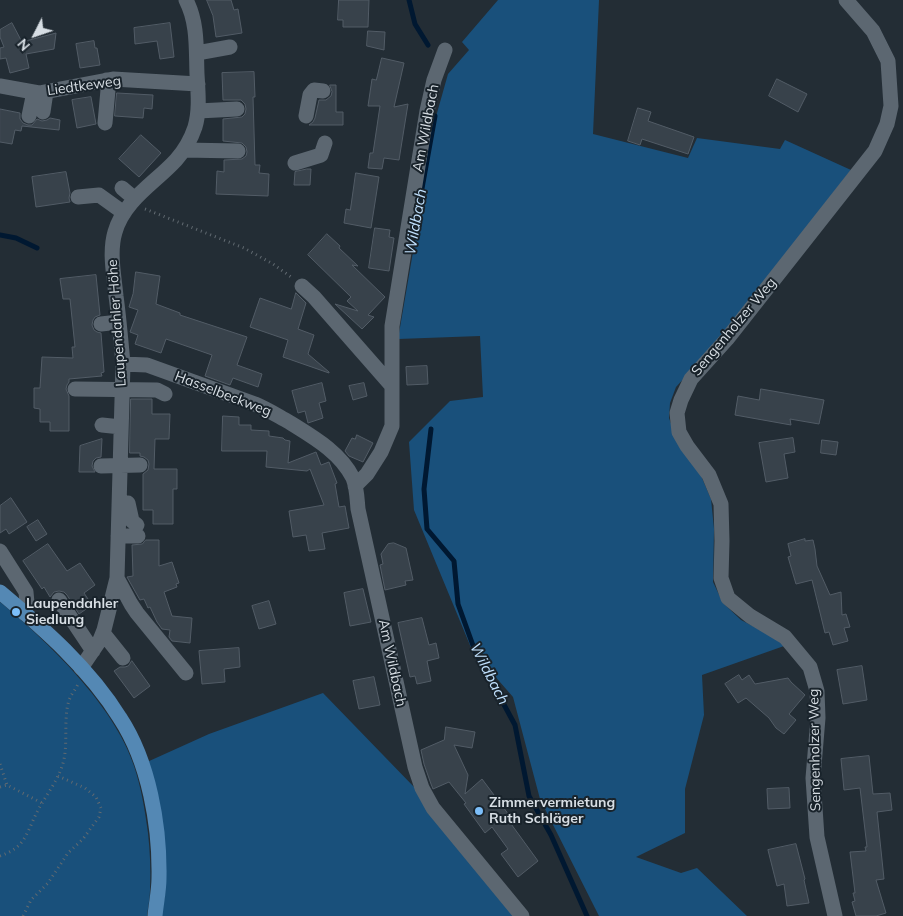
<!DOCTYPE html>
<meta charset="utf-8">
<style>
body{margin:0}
#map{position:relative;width:903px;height:916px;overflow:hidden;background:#232d35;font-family:Mulish,sans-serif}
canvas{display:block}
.north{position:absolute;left:10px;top:10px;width:50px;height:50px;-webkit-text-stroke:4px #19232b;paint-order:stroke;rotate:229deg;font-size:14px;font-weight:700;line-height:20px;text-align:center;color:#d7dee4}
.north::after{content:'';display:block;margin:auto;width:18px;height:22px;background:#d7dee4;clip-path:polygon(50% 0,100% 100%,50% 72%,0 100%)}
</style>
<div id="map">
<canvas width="903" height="916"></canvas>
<div class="north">N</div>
</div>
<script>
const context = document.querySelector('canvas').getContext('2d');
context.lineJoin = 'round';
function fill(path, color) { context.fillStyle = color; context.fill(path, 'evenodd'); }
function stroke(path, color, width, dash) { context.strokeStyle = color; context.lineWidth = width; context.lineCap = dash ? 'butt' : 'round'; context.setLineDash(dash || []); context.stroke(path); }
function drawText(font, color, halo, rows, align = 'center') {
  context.font = font + ' Mulish,sans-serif'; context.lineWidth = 4; context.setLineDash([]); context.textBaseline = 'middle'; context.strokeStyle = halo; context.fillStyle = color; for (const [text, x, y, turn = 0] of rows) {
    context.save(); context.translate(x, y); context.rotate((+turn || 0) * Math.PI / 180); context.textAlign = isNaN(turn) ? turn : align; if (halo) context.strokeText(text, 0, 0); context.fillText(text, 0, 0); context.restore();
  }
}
fill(new Path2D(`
 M498,0H599L593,134L688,158L697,138L780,149L785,140L851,170L723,336L676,387L670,403L669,418L679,446L699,471L711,499L714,529L713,582L723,603L741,620L774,637L784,646L702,675L704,715L685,789V833L636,857L681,873L697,868L747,916H599L540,799L513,697L472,650L414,510L409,442L450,401L483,397L480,336L398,339L437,113L448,74L469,50L462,42Z
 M0,602C48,642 114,705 134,766C141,787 145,810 148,833C150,851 151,871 150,890C150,898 148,907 147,916H0Z
 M323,693L414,787L516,916H161L165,895L166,857L160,811L147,762L209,734Z`), '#19507b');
stroke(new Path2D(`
 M409,0L415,24L428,45
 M417,216L435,116
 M0,235L16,238L37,248
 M431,429L424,489L427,529L454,561L458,604L475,651L515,725L529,796L551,835L587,916`), '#001831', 5);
const building = new Path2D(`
 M207,0H231L234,10L238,9L242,33L216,37L213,16Z
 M339,0H369L368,27H343V20H338Z
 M12,23L22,42L56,33L54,49L26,54L29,68L10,73L6,58L0,59V48L4,47L0,37V30Z
 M170,23L174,57L160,59L157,41L135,44L134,28Z
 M368,31L385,32L384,50L367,46Z
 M94,41L95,48H97L100,65L80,68L76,44Z
 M382,58L404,63L394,107L408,104L399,160L384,158L382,169L368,168L370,153H373L380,106H368L372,79L376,80Z
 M254,72L255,97H253L255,165H260L259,173L269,174L268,196L216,194L217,171L224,172V160L242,159L246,156L247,152L246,147L242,143L223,141V119L242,117L245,114L246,109L245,104L241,100H223L222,73Z
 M777,79L807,94L798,112L769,96Z
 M330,85H336V112H343V125H309L313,122L315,118L319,100H326L331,96L332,92Z
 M117,93L153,95L152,109L144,108L143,118L115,116Z
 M91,97L96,124L77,128L72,100Z
 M638,108L651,112L648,121L694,137L688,154L642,139L640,145L628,141Z
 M0,109L20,113V119L23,123L28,125H32L37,119L42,121L47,120L50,118L60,120L59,130L22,126L21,131L15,130L12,144L0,142Z
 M141,135L161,153L139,177L119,159Z
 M307,169H311L310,185H294L295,172Z
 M66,172L70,193L69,198L70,202L36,207L32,177Z
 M356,173L379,177L371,228L344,223L346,209L350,210Z
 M375,228L390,230L389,237L394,238L389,271L369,268Z
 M327,234L340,246L339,248L358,266L352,265L385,297L368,315L374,317L362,329L335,304L358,311L347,301L351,297L308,255Z
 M136,272L160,276L156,304L180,313V315L247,337L237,365L262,374L258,387L233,378L230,385L205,376L212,355L166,339L161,353L135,344L138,335L130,332L138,310L129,307L133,294Z
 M96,275L100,315L95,317L93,320L92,325L94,330L97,332L101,333L104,372L101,373L102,376L69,379V382L67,385L66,389L69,396V431H50V422H40V409L34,408V388H40L42,357L73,358L72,347H75L70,299H63L60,279Z
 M296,293L306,303L298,329L314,335L308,354L329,372V373L283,357L288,340L250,327L260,298L291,309Z
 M427,366L428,384L407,385L406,367Z
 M322,383L326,401L319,403L323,418L308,423L305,411L298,413L292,391Z
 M364,383L367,396L353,400L349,386Z
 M761,389L824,400L819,424L790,419L791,425L735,415L738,396L759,400Z
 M131,399H152V414H170L169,439H155L154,469H177V489H173V524H153V510H143V474L148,470L149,464L148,460L144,457L140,456V453H130Z
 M223,416L239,417V425H251V430L269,431V436L283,438L285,440L290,441L288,463L316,452L321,465L329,462L337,483L335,484L339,507L345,506L349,528L322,533L325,549L309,551L306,535L293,537L289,511L324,505L310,469L307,471L266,467L267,451H222Z
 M357,435L373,443L363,462L349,456L345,451L352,438L355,439Z
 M793,438L795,452L784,454L788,478L766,482L759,443Z
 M102,439L101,457L96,458L93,461L92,466L95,472H79L80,446Z
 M822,440L838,442L836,455L821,453Z
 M11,498L27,522L9,534L6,529L0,533V506Z
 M38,520L47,534L36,541L27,527Z
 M805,539V541L813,540L815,549L817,566L830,595L841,592L842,615L846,614L850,627L844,628L848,641L833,645L829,632L825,633L812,580L796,584L788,557L791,556L788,544Z
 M146,540H159V566L172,562L179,583L176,584L177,587L164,592L172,616L192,618L190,643L172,641L169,637L170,630L162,629L157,622L150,607L148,608L144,599L140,600L127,577L133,576L132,545L142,544Z
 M394,543L406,548L413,580L405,581L406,585L385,590L380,565L383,564L381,554L388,544Z
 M48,544L67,571L80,563L95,585L84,593L92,605L79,614L67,595L64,592L59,591L54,592L50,597L44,587L42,589L23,561Z
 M363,589L371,622L350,626L344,593Z
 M269,601L276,624L259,629L252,606Z
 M422,618L429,645L436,643L439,658L427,661L431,681L417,684L415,676L410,677L398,623Z
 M239,648L240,667L224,669L225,682L202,684L199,651Z
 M132,661L150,686L134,698L114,671L120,667H125L128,666Z
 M862,666L867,700L843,704L837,670Z
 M739,675L742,680L749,675L755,684L788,678L791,682L805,695L789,714L796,720L784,734L776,728L769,718L746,698L738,703L725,684Z
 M374,677L380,705L359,709L353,681Z
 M446,727L475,732L472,748L454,745L468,775L465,794L482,779L509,815L506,817L538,861L518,877L501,854L508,849L492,827L485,833L464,804L466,803L449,782L433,789L431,784L424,764L421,750L444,740Z
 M869,756L873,794L890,793L892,810L877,812L884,879L876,880L886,913L876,916H856L852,902L855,901L853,893H855L850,852L866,851L865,847H867L860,788L844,790L841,759Z
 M789,788L790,808L768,809L767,789Z
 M796,844L805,879L804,880L809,903L787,906L784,884L777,886L768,850Z`);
fill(building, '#38424b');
stroke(building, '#525c66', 1);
stroke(new Path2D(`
 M145,209L244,248L273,264L291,277
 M0,764L7,785
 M0,787L7,785L42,803
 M0,856C6,854 12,851 17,847C26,840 31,824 36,814C45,796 60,779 64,759C68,740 63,714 70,698C72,693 76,689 78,684
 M23,916L31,900L48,883L68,853L83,839L99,817L101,808L96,797L85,788L58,776`), '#616a71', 3, [1, 4]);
stroke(new Path2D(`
 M197,53L230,47
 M0,86L39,93L113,79L198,84
 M198,111L237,109
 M43,112L46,92
 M29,116L34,92
 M306,116L310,95L314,90L323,91
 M105,123L108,90L106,80
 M184,150L238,151
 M295,163L321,155L325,143
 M122,188L135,199
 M78,197L99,195L124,213
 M302,286L314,297L392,386
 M101,324L119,322
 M123,364L147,365L255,404C267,409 278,416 289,422C313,437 340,452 353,478C357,488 357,499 358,509L415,767L422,788L433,808L522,916
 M75,389L157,390L165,394
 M102,425L121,427
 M101,466L140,465
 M355,486L367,474L381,452L392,426V326L427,111L434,80L445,50
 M119,504L128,503L132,521L137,525
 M118,536H138
 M0,551L26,592L27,603L24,613
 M117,578L131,604L137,613L186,673
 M59,600L93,651
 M103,633L123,658
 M81,668L100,640L104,630L117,578L123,364C121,341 119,318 116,296C114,275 109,252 115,232C124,200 155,183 176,160C184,151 191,139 195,127C200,110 198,92 197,74C196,49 198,23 186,0
 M835,916L817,837L813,778L818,718L817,691L810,667L785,637L750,616L728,598L721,578L722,541L721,504L709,475L687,446L679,432L677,413L681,400L691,379L727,339L875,151L887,124L891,106L888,61L873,31L846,0`), '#5c6771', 15);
stroke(new Path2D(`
 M0,592C44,629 89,668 120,718C149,762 160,826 159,878C159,891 156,904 155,916`), '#5488b4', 15);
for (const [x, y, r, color] of [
 [16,612,5,"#7cbef9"],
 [479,811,5,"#7cbef9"]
]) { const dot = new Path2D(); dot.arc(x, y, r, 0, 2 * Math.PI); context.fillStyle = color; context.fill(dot); stroke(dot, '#19232b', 2); }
drawText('14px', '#d7dee4', '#19232b', [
 ["Liedtkeweg",84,86,-8],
 ["Am Wildbach",426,128,-79],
 ["Laupendahler Höhe",117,323,-94],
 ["Sengenholzer Weg",734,327,-50],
 ["Hasselbeckweg",223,394,21],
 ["Am Wildbach",392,663,78],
 ["Sengenholzer Weg",815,750,-91]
]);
drawText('bold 14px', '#d7dee4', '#19232b', [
 ["Laupendahler",26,604],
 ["Siedlung",26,620],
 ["Zimmervermietung",489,803],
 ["Ruth Schläger",489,819]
], 'left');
drawText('italic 15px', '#c1e1fe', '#19232b', [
 ["Wildbach",416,222,-80],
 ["Wildbach",489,674,63]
]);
</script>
